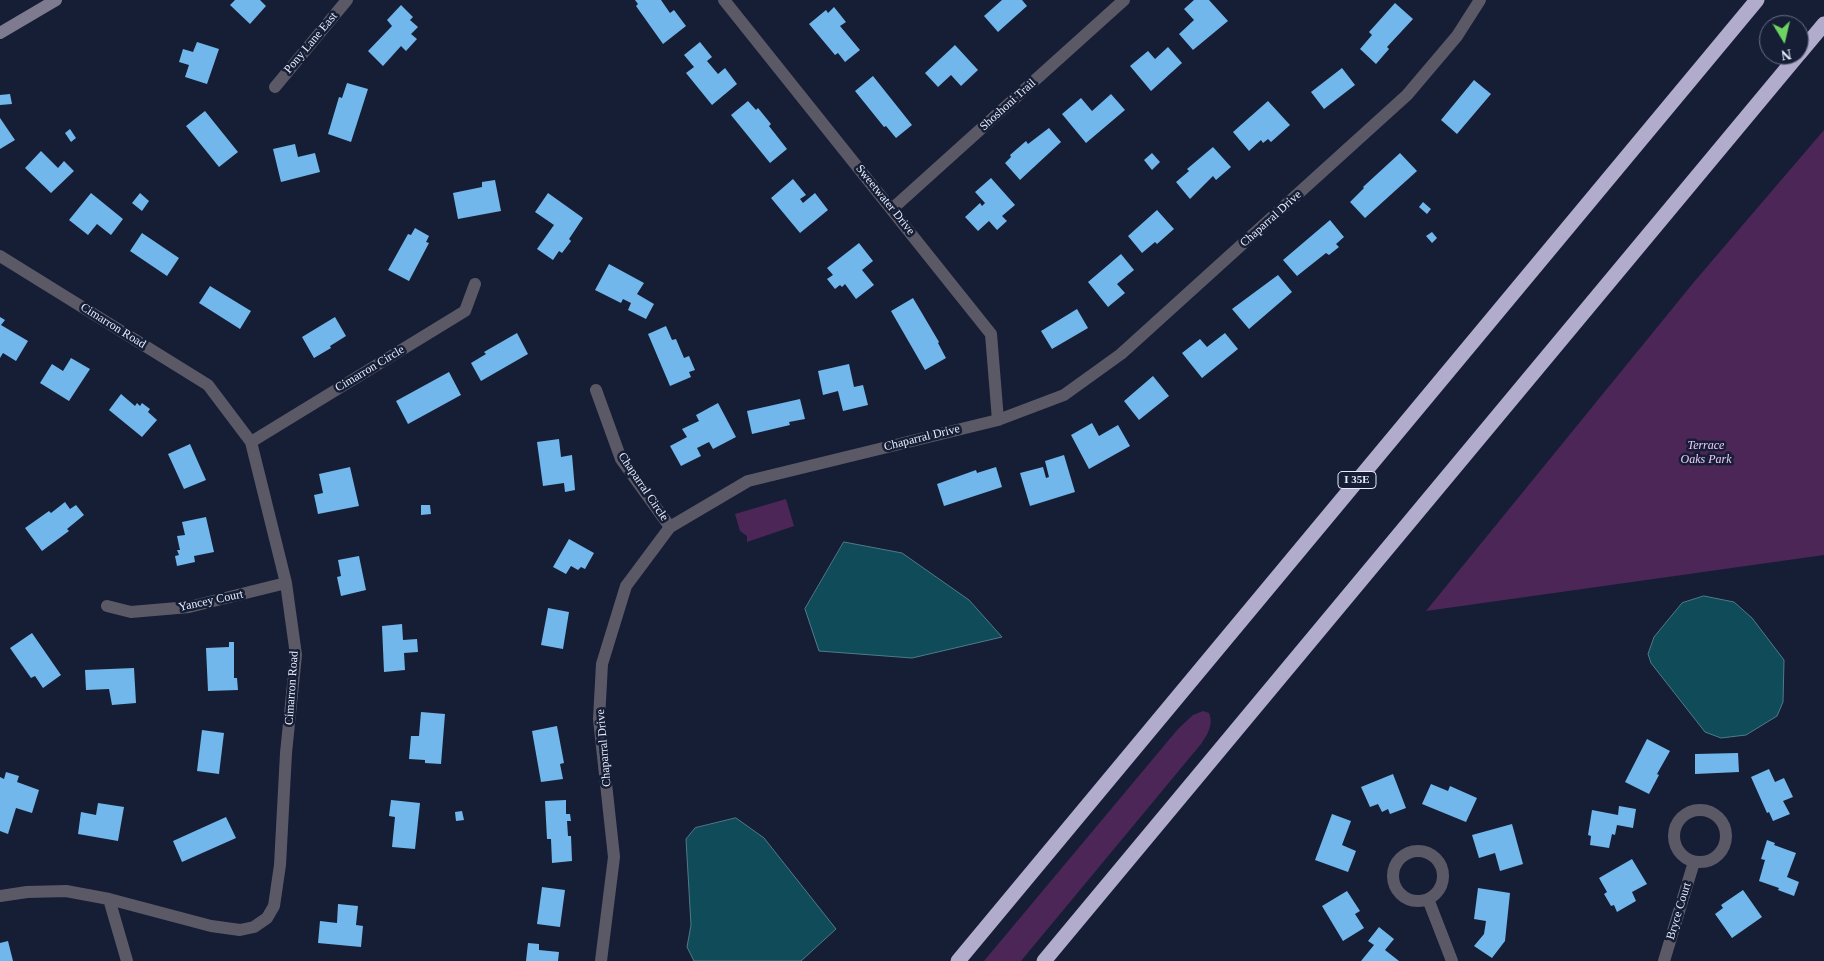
<!DOCTYPE html>
<style>
body{margin:0}
#map{position:relative;width:1824px;height:961px;overflow:hidden;background:#161e36;font-family:Georgia,serif}
canvas{display:block}
.north{position:absolute;left:1759px;top:15px;width:50px;height:50px;box-sizing:border-box;background:#161e36;border:1px solid #697085;border-radius:50%;rotate:171deg;font-size:14px;font-weight:700;line-height:20px;text-align:center;color:#e5ecfc}
.north::after{content:'';display:block;margin:auto;width:18px;height:22px;background:#6ed360;clip-path:polygon(50% 0,100% 100%,50% 72%,0 100%)}
</style>
<div id="map">
<canvas width="1824" height="961"></canvas>
<div class="north">N</div>
</div>
<script>
const context = document.querySelector('canvas').getContext('2d');
context.lineJoin = 'round';
function fill(path, color) { context.fillStyle = color; context.fill(path, 'evenodd'); }
function stroke(path, color, width, dash) { context.strokeStyle = color; context.lineWidth = width; context.lineCap = dash ? 'butt' : 'round'; context.setLineDash(dash || []); context.stroke(path); }
function drawText(font, color, halo, rows, align = 'center') {
  context.font = font + ' Georgia,serif'; context.lineWidth = 5; context.setLineDash([]); context.textBaseline = 'middle'; context.strokeStyle = halo; context.fillStyle = color; for (const [text, x, y, turn = 0] of rows) {
    context.save(); context.translate(x, y); context.rotate((+turn || 0) * Math.PI / 180); context.textAlign = isNaN(turn) ? turn : align; if (halo) context.strokeText(text, 0, 0); context.fillText(text, 0, 0); context.restore();
  }
}
fill(new Path2D(`
 M1824,130V555L1426,611L1694,282Z
 M786,499L794,526L747,542V536L740,531L735,514Z
 M1203,711L1209,713C1214,725 1207,735 1201,744L1021,961H984L1178,729L1193,715Z`), '#4c2657');
const water = new Path2D(`
 M844,542L902,553L969,600L1002,637L912,658L819,651L805,609Z
 M1704,596L1734,602L1752,618L1784,660L1783,702L1777,716L1746,735L1721,738L1705,732L1651,663L1648,654L1654,637L1682,603Z
 M736,818L764,838L836,929L801,961H694L687,947L691,925L686,839L695,828Z`);
fill(water, '#0f4b58');
stroke(water, '#4f7b89', 1);
fill(new Path2D(`
 M235,0H260L266,6L250,24L230,5Z
 M635,0H661L670,13L674,10L686,26L663,44L636,6L638,4Z
 M1002,0H1022L1027,6L998,32L984,16Z
 M1194,0H1209L1228,21L1193,50L1179,34L1194,20L1184,9Z
 M1395,3L1413,19L1387,47L1389,49L1376,64L1360,49L1372,35L1369,32Z
 M401,5L413,17L410,20L418,27L411,34L417,39L406,51L401,46L383,66L368,51L392,26L387,20Z
 M834,7L846,22L840,26L860,50L845,62L838,53L835,55L809,24L826,10L828,13Z
 M197,42L219,49L207,84L185,77L189,65L179,62L183,49L193,52Z
 M700,42L712,57L707,61L718,74L725,68L737,84L712,105L686,73L694,67L684,55Z
 M955,45L978,70L961,86L951,75L938,87L925,73Z
 M1168,47L1182,63L1151,91L1130,66L1148,51L1155,59Z
 M1342,68L1355,85L1324,109L1311,92Z
 M873,76L912,125L896,138L886,126L884,127L855,91Z
 M1474,80L1491,94L1457,134L1441,120Z
 M347,83L368,89L351,142L328,134L339,97L342,98Z
 M10,94L12,104L0,105V95Z
 M1111,94L1125,110L1086,143L1062,114L1081,98L1092,111Z
 M748,101L756,110L758,108L771,124L769,126L787,149L770,163L731,115Z
 M1268,101L1290,125L1271,142L1268,139L1263,143L1261,140L1249,151L1233,132Z
 M205,111L238,152L219,167L186,126Z
 M0,118L15,140L0,149Z
 M1049,128L1061,142L1020,180L1005,163L1011,157L1010,155L1026,141L1028,144Z
 M70,129L76,138L71,142L65,133Z
 M295,144L298,157L315,153L320,172L281,182L273,149Z
 M1213,147L1231,167L1216,180L1213,176L1190,199L1176,182L1189,171L1187,169Z
 M41,151L58,168L64,161L74,171L51,193L25,168Z
 M1152,153L1160,162L1152,170L1144,160Z
 M1400,153L1417,171L1365,218L1350,202L1364,188L1363,187Z
 M991,178L1015,205L1002,216L1007,221L997,230L989,221L978,231L965,217L980,203L982,206L985,203L975,192Z
 M793,179L806,195L800,199L803,203L815,193L828,210L800,233L771,198Z
 M495,180L501,211L458,219L453,193L482,187V182Z
 M91,193L123,219L111,235L97,224L88,235L69,220Z
 M140,193L149,201L142,211L132,203Z
 M548,193L583,218L569,239L571,241L562,253L559,251L553,260L537,249L554,225L535,212Z
 M1423,202L1431,209L1427,214L1419,207Z
 M1157,210L1174,229L1157,244L1155,242L1142,253L1128,236Z
 M1330,220L1344,237L1336,244L1339,247L1329,255L1326,253L1297,276L1283,260Z
 M415,228L429,236L426,242L429,243L409,281L388,270L408,234L411,235Z
 M1432,232L1437,238L1432,243L1426,236Z
 M142,233L179,258L167,276L130,251Z
 M859,243L873,261L862,270L874,285L856,299L845,284L842,287L840,285L835,289L827,279L833,275L827,268Z
 M1121,254L1134,270L1117,284L1125,293L1108,307L1088,282Z
 M609,264L644,283L637,294L654,304L646,319L628,310L631,303L623,299L621,303L595,290Z
 M1278,275L1292,292L1249,329L1232,309Z
 M210,286L251,311L240,329L199,303Z
 M913,298L939,342L938,343L946,358L925,370L891,311Z
 M1077,309L1088,328L1052,349L1041,331Z
 M0,317L5,320L1,325L28,341L16,361L3,353L0,358Z
 M335,317L346,336L330,346L331,348L314,358L302,337Z
 M666,326L672,340L676,339L684,358L689,356L695,370L689,372L691,377L670,386L648,334Z
 M517,333L528,354L481,381L471,363L486,354L484,352Z
 M1225,333L1238,349L1202,378L1182,353L1200,339L1207,347Z
 M71,358L90,369L69,401L40,383L52,364L63,371Z
 M849,364L854,387L863,385L868,405L843,411L838,391L823,395L818,371Z
 M449,372L461,395L408,424L396,401Z
 M1153,376L1169,396L1139,420L1124,401Z
 M121,394L135,406L137,403L140,406L142,403L150,409L148,412L157,420L142,437L109,410Z
 M800,399L805,419L789,422L790,425L752,434L747,411Z
 M718,403L736,437L713,449L709,442L697,448L701,456L681,466L670,446L687,437L682,429L699,421L696,415Z
 M1092,423L1099,436L1118,425L1130,446L1089,469L1071,435Z
 M559,439L561,457L572,455L575,490L565,492L564,483L543,486L537,442Z
 M190,444L206,480L184,489L168,454Z
 M1064,455L1075,492L1030,506L1020,473L1043,467L1046,478L1049,477L1045,461Z
 M350,467L359,506L318,514L314,495L323,493L319,474Z
 M996,467L1002,487L944,506L937,484L976,470L977,473Z
 M65,502L70,509L76,505L84,515L67,529L69,531L42,551L25,528L49,511L51,513Z
 M421,505H430L431,514L421,515Z
 M206,517L214,552L194,556L195,562L177,566L175,556L179,555L177,550H180L177,536L185,535L182,522Z
 M569,539L594,553L585,569L581,567L578,570L571,566L566,574L553,567Z
 M359,556L366,590L341,596L337,577L341,576L338,560Z
 M548,608L569,612L563,649L541,645Z
 M402,624L403,640L417,639L418,652L404,653L405,670L384,672L382,626Z
 M32,633L61,675L43,688L35,676L31,678L10,648Z
 M229,642H234V678H237L238,690L208,691L206,648L229,647Z
 M134,668L136,703L112,705L109,689L86,690L85,670Z
 M421,712L445,714L441,764L425,763V760L409,759L411,736H419Z
 M557,726L564,763L560,764L563,779L541,782L532,731Z
 M202,730L224,733L219,774L197,771Z
 M1647,739L1670,751L1657,774L1659,775L1649,794L1625,782Z
 M1738,753L1739,772L1695,774V754Z
 M1769,769L1775,782L1784,778L1793,797L1783,801L1790,814L1773,821L1769,812L1767,813L1751,777Z
 M6,772L19,776L17,782L39,790L32,813L16,808L8,834L0,831V777L4,779Z
 M1393,774L1406,808L1390,814L1388,809L1382,812L1378,804L1370,807L1361,787Z
 M1431,784L1448,791L1450,786L1477,798L1466,822L1422,804Z
 M391,800L420,803L415,849L392,847L395,817L389,816Z
 M566,800V814H570L571,821H567L568,836H571L572,861L552,863L551,839H547L545,801Z
 M98,803L124,807L118,841L78,834L81,812L96,815Z
 M1619,806L1636,809L1633,828L1617,825L1615,835L1612,834L1609,848L1590,845L1591,836L1588,835L1592,810L1618,815Z
 M462,811L464,820L456,821L455,812Z
 M1332,814L1351,821L1342,845L1356,851L1348,872L1315,860Z
 M226,817L236,838L182,862L173,841Z
 M1512,824L1523,864L1500,871L1495,853L1479,858L1472,835Z
 M1767,840L1775,843L1774,845L1796,853L1787,877L1799,882L1794,896L1778,890L1779,888L1759,881L1765,860L1761,859Z
 M1632,859L1647,884L1632,892L1636,901L1617,912L1614,905L1611,906L1604,894L1607,892L1599,878Z
 M542,887L565,890L560,927L537,924Z
 M1478,888L1510,893L1505,941L1492,958L1474,946L1484,934L1486,921L1474,919Z
 M1743,890L1762,917L1732,938L1715,914L1723,908L1721,905Z
 M1347,891L1360,911L1355,914L1364,928L1343,941L1322,906Z
 M338,904L358,906L356,925L363,926L361,947L318,943L320,921L337,923Z
 M1379,927L1394,939L1385,950L1399,961H1361L1374,945L1368,941Z
 M8,941L13,961H0V943Z
 M528,943L539,944V950L559,952L558,961H526Z`), '#72b7eb');
stroke(new Path2D(`
 M724,0L991,334L998,420
 M275,87L347,0
 M892,209L1124,0
 M0,256L208,385L251,442L286,583L296,655L286,753L280,865L274,906L267,918L254,927L240,930L211,926L109,899L66,891L27,892L0,896
 M596,390L621,459L670,527
 M251,442L465,311L475,284
 M107,606L131,612L189,607L286,583
 M1674 836a26 26 0 1 1 52 0a26 26 0 1 1-52 0Z
 M1393 876a25 25 0 1 1 50 0a25 25 0 1 1-50 0Z
 M109,899L127,961
 M1428,899L1452,961
 M601,961L614,857L599,719L602,664L626,586L670,527L748,481L998,420L1064,395L1121,354L1407,95L1457,36L1480,0
 M1664,961L1694,862`), '#5c5967', 12);
stroke(new Path2D(`
 M0,33L56,0`), '#7e7a8f', 12);
stroke(new Path2D(`
 M1799,54L1824,24
 M958,961L1757,0
 M1044,961L1798,55`), '#b1abcc', 15);
for (const [x, y, w] of [
 [1357,480,38]
]) { const box = new Path2D(); box.roundRect(x - w / 2, y - 8.5, w, 17, 4); context.fillStyle = '#161e36'; context.fill(box); stroke(box, '#e5ecfc', 1); }
drawText('bold 11px', '#e5ecfc', null, [
 ["I 35E",1357,480]
]);
drawText('12px', '#e5ecfc', '#161e36', [
 ["Pony Lane East",311,43,-50],
 ["Shoshoni Trail",1008,105,-42],
 ["Sweetwater Drive",885,200,51],
 ["Chaparral Drive",1271,219,-42],
 ["Cimarron Road",113,326,32],
 ["Cimarron Circle",370,369,-31],
 ["Chaparral Drive",922,438,-14],
 ["Chaparral Circle",643,487,56],
 ["Yancey Court",211,601,-12],
 ["Cimarron Road",292,688,-86],
 ["Chaparral Drive",604,748,-95],
 ["Bryce Court",1679,911,-73]
]);
drawText('italic 12px', '#f0c8fb', '#161e36', [
 ["Terrace",1706,446],
 ["Oaks Park",1706,460]
]);
</script>
